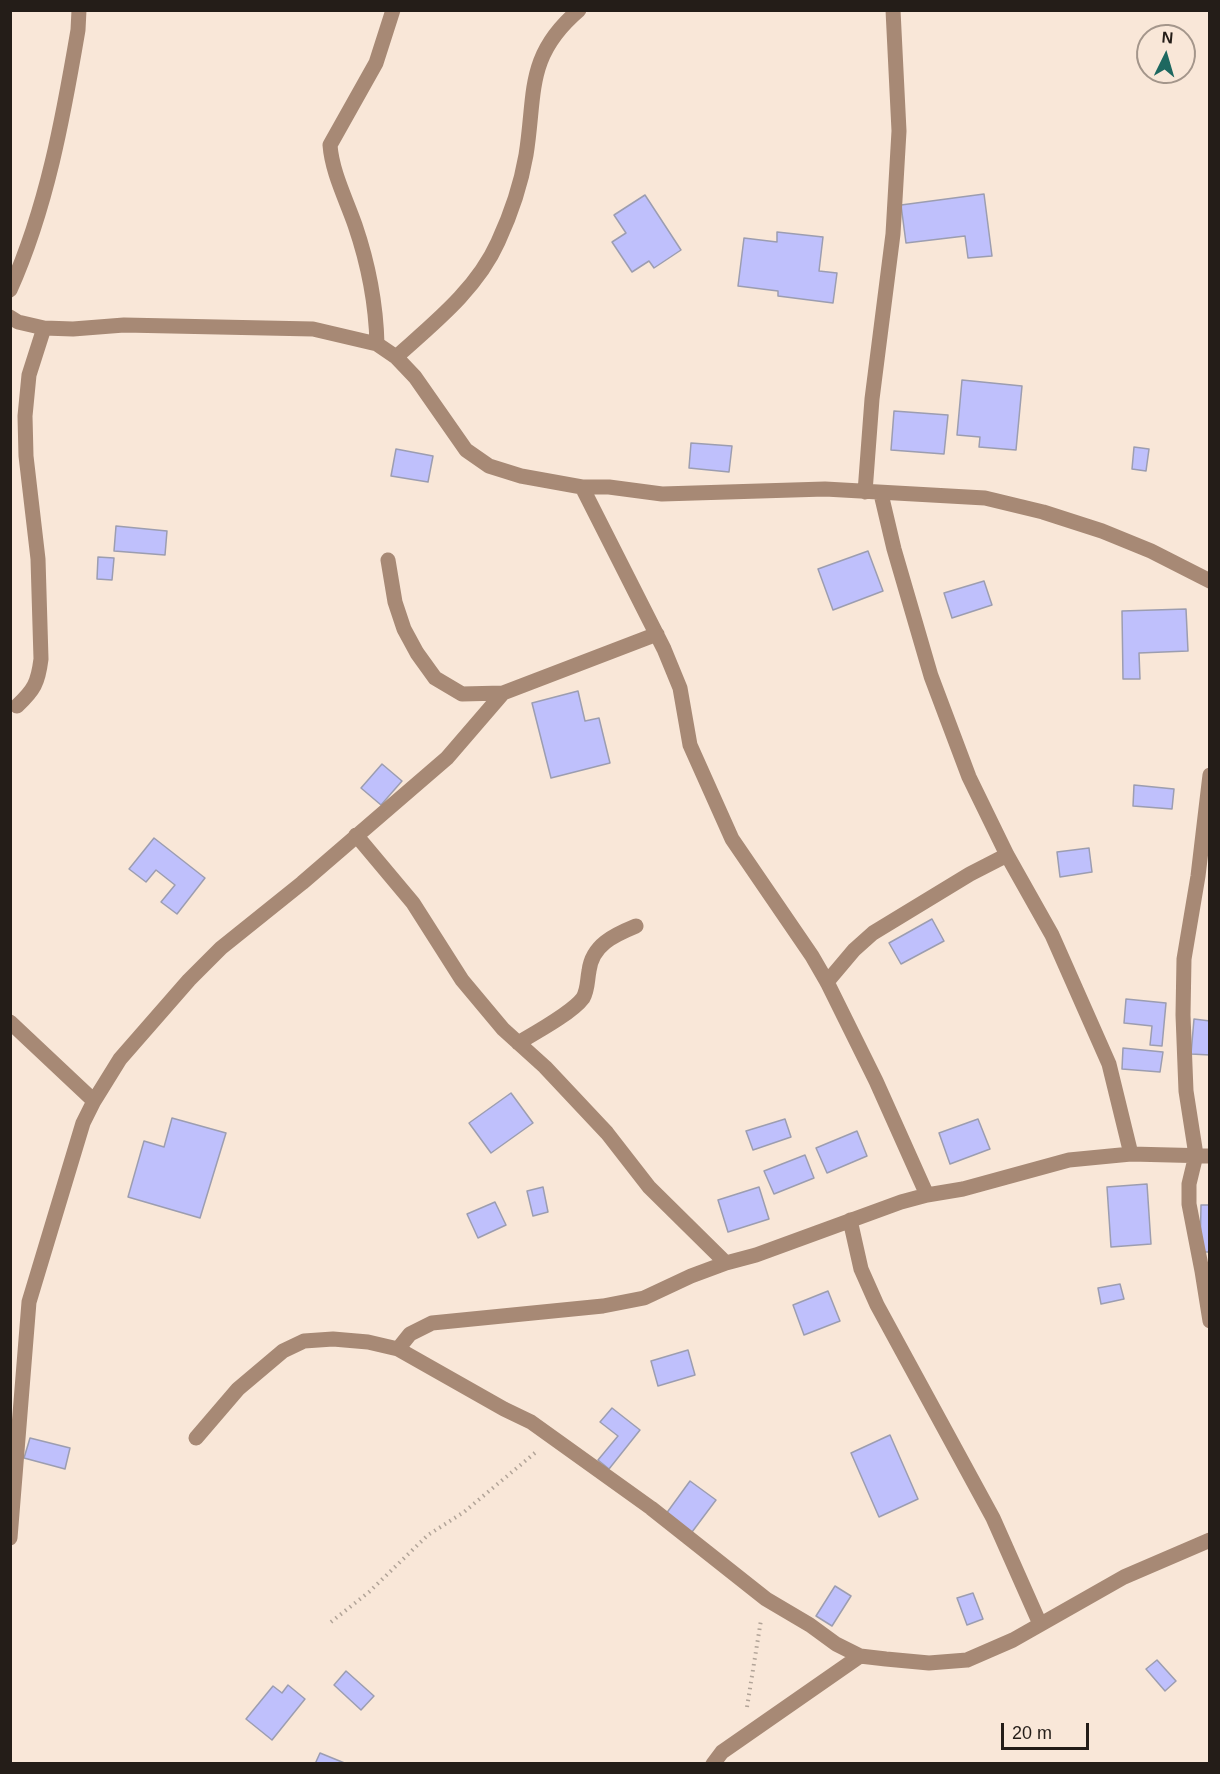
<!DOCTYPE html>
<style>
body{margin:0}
#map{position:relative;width:1220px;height:1774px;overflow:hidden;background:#f9e7d8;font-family:Arial,sans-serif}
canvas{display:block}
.frame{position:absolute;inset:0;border:12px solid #241d18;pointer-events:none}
.north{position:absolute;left:1136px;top:24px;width:60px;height:60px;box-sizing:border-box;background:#f9e7d8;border:2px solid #a4968b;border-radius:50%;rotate:5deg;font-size:16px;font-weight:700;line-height:24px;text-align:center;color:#241d18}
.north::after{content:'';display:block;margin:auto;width:21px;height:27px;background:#1e6860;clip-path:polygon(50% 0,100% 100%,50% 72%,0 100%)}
.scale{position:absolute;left:1001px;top:1723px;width:88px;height:27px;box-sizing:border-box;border:3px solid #241d18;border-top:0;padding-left:8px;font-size:18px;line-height:21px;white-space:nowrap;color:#241d18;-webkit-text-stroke:4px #f9e7d8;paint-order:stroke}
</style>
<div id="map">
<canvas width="1220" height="1774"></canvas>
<div class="frame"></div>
<div class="north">N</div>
<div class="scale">20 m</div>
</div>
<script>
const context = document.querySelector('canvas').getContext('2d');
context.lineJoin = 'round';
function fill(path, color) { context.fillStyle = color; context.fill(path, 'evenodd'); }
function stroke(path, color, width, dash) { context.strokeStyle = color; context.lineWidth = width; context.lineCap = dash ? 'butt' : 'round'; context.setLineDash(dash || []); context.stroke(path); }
const building = new Path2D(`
 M984,194L992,256L968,258L965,236L906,243L901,205Z
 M645,195L681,250L654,268L649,261L632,272L612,242L626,233L614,215Z
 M777,232L823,237L819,271L837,273L833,303L778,296V291L738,286L744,238L777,242Z
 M962,380L1022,386L1016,450L979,447L980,437L957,435Z
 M894,411L948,415L944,454L891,450Z
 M691,443L732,446L729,472L689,468Z
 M1134,447L1149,449L1146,471L1132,469Z
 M396,449L433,456L428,482L391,476Z
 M116,526L167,531L165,555L114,551Z
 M868,551L883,591L833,610L818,569Z
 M98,557L114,558L112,580L97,579Z
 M984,581L992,605L952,618L944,593Z
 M1186,609L1188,651L1139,653L1140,679H1123L1122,611Z
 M578,691L585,721L599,718L610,763L551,778L532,703Z
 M382,764L402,781L381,805L361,788Z
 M1134,785L1174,789L1172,809L1133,806Z
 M154,838L205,878L177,914L161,902L175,885L156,870L146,882L129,869Z
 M1089,848L1092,872L1060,877L1057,852Z
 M932,919L944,941L901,964L889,943Z
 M1126,999L1166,1003L1162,1046L1150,1045L1152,1026L1124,1023Z
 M1194,1019L1210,1021V1055L1191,1054Z
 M1123,1048L1163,1052L1160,1072L1122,1069Z
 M511,1093L533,1123L491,1153L469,1123Z
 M172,1118L226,1133L200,1218L128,1197L144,1141L164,1147Z
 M785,1119L791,1137L753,1150L746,1131Z
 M978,1119L990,1149L950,1164L939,1133Z
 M857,1131L867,1156L827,1173L816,1148Z
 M805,1155L814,1178L774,1194L764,1171Z
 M1147,1184L1151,1244L1111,1247L1107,1187Z
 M543,1187L548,1212L533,1216L527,1191Z
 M759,1187L769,1219L728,1232L718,1200Z
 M495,1202L506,1225L478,1238L467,1214Z
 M1201,1205H1210V1252H1200Z
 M1120,1284L1124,1299L1101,1304L1098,1288Z
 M828,1291L840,1321L804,1335L793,1305Z
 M688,1350L695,1375L658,1386L651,1361Z
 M612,1408L640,1430L609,1469L598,1460L618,1436L600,1422Z
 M890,1435L918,1499L879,1517L851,1453Z
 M30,1438L70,1448L65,1469L24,1458Z
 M690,1481L716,1500L689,1536L663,1518Z
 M835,1586L851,1596L832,1626L816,1616Z
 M973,1593L983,1619L967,1625L957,1598Z
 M1157,1660L1176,1681L1165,1691L1146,1669Z
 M346,1671L374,1696L361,1710L334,1685Z
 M288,1685L305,1699L272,1740L246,1719L273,1686L282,1693Z
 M320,1753L347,1764H315Z`);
fill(building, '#bfc0fc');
stroke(building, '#9c9db0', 1.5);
stroke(new Path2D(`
 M331,1622L369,1592L428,1535L464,1512L536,1452
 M747,1707L761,1620`), '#b2a498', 4, [1.5, 4.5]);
stroke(new Path2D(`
 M10,290C47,207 63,118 78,30L79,10
 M10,317L18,322L44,328L73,329L124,325L313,329L377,344L396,357L415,377L466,450L489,466L521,476L582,487H609L662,494L825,489L985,498L1043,512L1102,531L1151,551L1210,581
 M377,344C376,304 368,263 355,225C346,199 332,172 330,145L376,63L393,10
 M396,357C434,323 477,289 498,242C511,214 521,184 526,155C536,93 525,56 579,10
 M582,487L664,649L680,688L690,745L732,839L812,956L827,982L876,1081L927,1195
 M865,492L872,399L893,234L899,131L893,10
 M881,494L894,549L931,676L969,777L1007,855L1052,935L1109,1064L1131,1154
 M388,560L395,602L404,629L417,653L435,678L462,694L503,693L657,634
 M17,706C34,690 38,683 41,659L38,559L26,456L25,416L29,375L44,328
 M1210,775L1198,876L1184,959L1183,1015L1186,1091L1196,1155L1189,1184V1204L1202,1271L1210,1321
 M356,835L413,903L462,980L503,1029L545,1067L607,1133L649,1187L726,1263
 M827,982L854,950L873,933L970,874L1007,855
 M10,1022L94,1101
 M518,1043C535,1033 572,1013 583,998C588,989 587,981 589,971C592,945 614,935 636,926
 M850,1220L861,1269L877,1305L993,1518L1040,1624
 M398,1349L410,1334L432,1323L603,1306L644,1298L691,1276L726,1263L756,1255L901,1202L927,1195L963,1189L1069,1160L1131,1154L1210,1156
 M196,1438L238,1389L283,1351L304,1341L333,1339L368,1342L398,1349L504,1409L531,1422L651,1508L766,1599L810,1625L836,1644L860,1656L886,1659L929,1663L967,1660L1013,1640L1124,1577L1210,1540
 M10,1538L29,1302L83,1123L94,1101L120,1059L189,980L221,948L302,883L447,758L503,693
 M713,1764L722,1752L860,1656`), '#a78975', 15);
</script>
